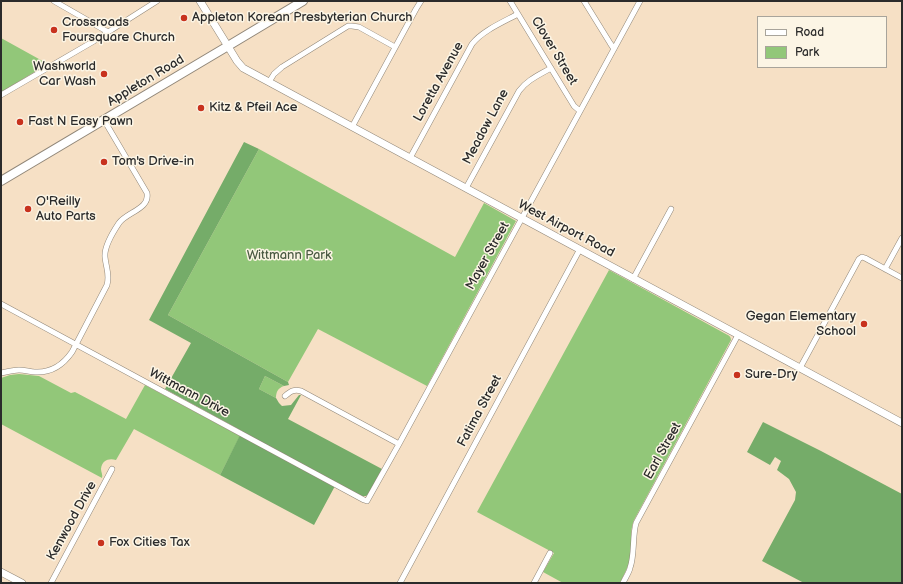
<!DOCTYPE html>
<style>
body{margin:0}
#map{position:relative;width:903px;height:584px;overflow:hidden;background:#f6e0c5;font-family:"Balsamiq Sans",sans-serif}
canvas{display:block}
.frame{position:absolute;inset:0;border:2px solid #2b2b2b;pointer-events:none}
.legend{position:absolute;left:757px;top:16px;width:130px;height:52px;box-sizing:border-box;background:#fcf5e5;border:1px solid #a8a49b;margin:0;padding:5px 7px;list-style:none;font-size:12px;color:#2b2b2b}
.legend li{display:flex;align-items:center;gap:8px;height:20px}
.legend b{width:20px;border:1px solid #a8a49b}
</style>
<div id="map">
<canvas width="903" height="584"></canvas>
<div class="frame"></div>
<ul class="legend">
<li><b style="height:5px;background:#fff"></b>Road</li>
<li><b style="height:11px;background:#92c779"></b>Park</li>
</ul>
</div>
<script>
const context = document.querySelector('canvas').getContext('2d');
context.lineJoin = 'round';
function fill(path, color) { context.fillStyle = color; context.fill(path, 'evenodd'); }
function stroke(path, color, width, dash) { context.strokeStyle = color; context.lineWidth = width; context.lineCap = dash ? 'butt' : 'round'; context.setLineDash(dash || []); context.stroke(path); }
function drawText(font, color, halo, rows, align = 'center') {
  context.font = font + ' "Balsamiq Sans",sans-serif'; context.lineWidth = 3; context.setLineDash([]); context.textBaseline = 'middle'; context.strokeStyle = halo; context.fillStyle = color; for (const [text, x, y, turn = 0] of rows) {
    context.save(); context.translate(x, y); context.rotate((+turn || 0) * Math.PI / 180); context.textAlign = isNaN(turn) ? turn : align; if (halo) context.strokeText(text, 0, 0); context.fillText(text, 0, 0); context.restore();
  }
}
fill(new Path2D(`
 M1,38L48,64L1,92Z
 M259,149L455,257L484,203L516,221L427,386L318,329L288,382L168,315Z
 M609,270L724,333C728,335 731,336 731,340L634,520C629,532 633,544 631,556C629,566 624,574 620,583H563L543,572L554,553L477,512Z
 M19,374L39,376L71,393L75,392L126,419L145,385L240,436L220,475L134,429L116,460C109,458 102,460 101,469C101,472 103,475 102,478L1,424V378L10,375Z
 M265,376L284,386C278,388 276,392 276,398L259,389Z`), '#92c779');
fill(new Path2D(`
 M244,142L259,149L168,315L288,382L289,385L284,386L265,376L259,389L276,398L279,403L282,406L291,405L299,395H301L288,419L382,469L369,494L366,496H361L335,486L314,525L220,475L242,431L165,389L191,343L149,320Z
 M763,422L821,451L902,494V583H804L762,561L795,500L796,492L789,479L777,470L781,461L775,457L770,465L747,452Z`), '#75ac69');
const street = new Path2D(`
 M54,1L108,32
 M510,1L574,106L580,111
 M584,1L610,43L614,49
 M269,82L274,74L282,67L348,26H352L359,27L395,47
 M1,95L94,41L157,1
 M352,127L416,9L421,1
 M410,158L472,44C482,31 503,22 518,14
 M466,188L519,91C527,80 539,75 551,68
 M885,269L902,238
 M633,279L671,209
 M1,304L364,500L367,501L399,444L640,1
 M800,368L859,259L862,257L865,258L902,278
 M1,373C7,372 13,370 19,370C25,370 30,372 35,372C51,373 63,365 72,352L107,285C110,274 106,268 105,257C104,247 113,232 119,223C127,212 150,209 147,193L104,120
 M285,396C291,391 294,389 301,391L399,444
 M51,583L112,469
 M400,583L580,249
 M534,583L550,553
 M623,583C625,578 629,573 630,568C635,554 632,538 636,523L738,335`);
const secondary = new Path2D(`
 M200,1L237,61L243,68L902,423
 M1,572L22,583`);
const primary = new Path2D(`
 M1,181L228,46L303,1`);
stroke(street, '#908678', 6);
stroke(secondary, '#908678', 8);
stroke(primary, '#908678', 10);
stroke(street, '#fff', 5);
stroke(secondary, '#fff', 7);
stroke(primary, '#fff', 8);
for (const [x, y, r, color] of [
 [184,18,4,"#c8321e"],
 [54,30,4,"#c8321e"],
 [104,74,4,"#c8321e"],
 [201,108,4,"#c8321e"],
 [20,122,4,"#c8321e"],
 [104,162,4,"#c8321e"],
 [28,209,4,"#c8321e"],
 [864,324,4,"#c8321e"],
 [737,375,4,"#c8321e"],
 [101,543,4,"#c8321e"]
]) { const dot = new Path2D(); dot.arc(x, y, r, 0, 2 * Math.PI); context.fillStyle = color; context.fill(dot); stroke(dot, '#fcf5e5', 1.5); }
drawText('13px', '#2b2b2b', '#fcf5e5', [
 ["Appleton Korean Presbyterian Church",192,18],
 ["Crossroads",62,23],
 ["Foursquare Church",62,38],
 ["Washworld",96,67,"right"],
 ["Car Wash",96,82,"right"],
 ["Kitz & Pfeil Ace",209,108],
 ["Fast N Easy Pawn",28,122],
 ["Tom's Drive-in",112,162],
 ["O'Reilly",36,202],
 ["Auto Parts",36,217],
 ["Gegan Elementary",856,317,"right"],
 ["School",856,332,"right"],
 ["Sure-Dry",745,375],
 ["Fox Cities Tax",109,543]
], 'left');
drawText('13px', '#2b2b2b', '#fcf5e5', [
 ["Clover Street",554,51,59],
 ["Appleton Road",146,81,-31],
 ["Loretta Avenue",439,82,-61],
 ["Meadow Lane",486,127,-62],
 ["West Airport Road",566,229,28],
 ["Mayer Street",488,256,-61],
 ["Wittmann Drive",189,393,28],
 ["Fatima Street",480,411,-62],
 ["Earl Street",663,451,-61],
 ["Kenwood Drive",72,521,-61]
]);
drawText('13px', '#4a5a42', '#fcf5e5', [
 ["Wittmann Park",289,256]
]);
</script>
